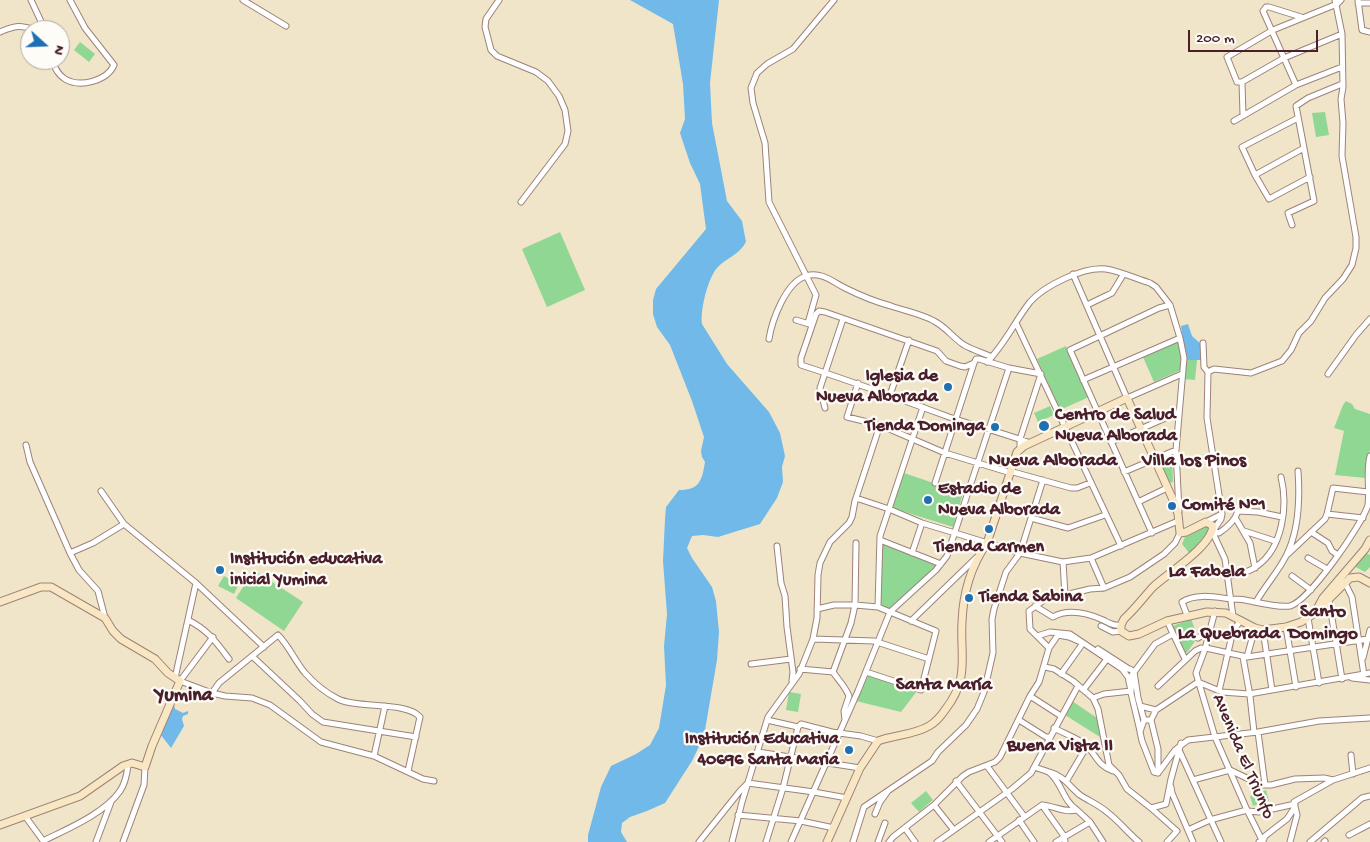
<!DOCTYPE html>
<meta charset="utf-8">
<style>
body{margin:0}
#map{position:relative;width:1370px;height:842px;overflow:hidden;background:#f0e5c9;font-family:"Gochi Hand",sans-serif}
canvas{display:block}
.north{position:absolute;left:20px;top:20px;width:50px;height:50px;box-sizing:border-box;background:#fdfcf7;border:1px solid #b5a4a5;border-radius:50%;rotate:110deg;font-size:14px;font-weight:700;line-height:20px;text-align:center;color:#4a1f2b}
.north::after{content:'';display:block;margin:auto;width:18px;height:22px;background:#1f6fb2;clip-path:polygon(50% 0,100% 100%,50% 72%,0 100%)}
.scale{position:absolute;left:1188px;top:30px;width:130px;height:22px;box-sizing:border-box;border:2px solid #4a1f2b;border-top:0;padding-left:6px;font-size:15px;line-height:18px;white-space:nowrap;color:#4a1f2b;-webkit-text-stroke:4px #fdfcf7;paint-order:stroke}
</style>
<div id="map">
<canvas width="1370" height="842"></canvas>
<div class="north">N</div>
<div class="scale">200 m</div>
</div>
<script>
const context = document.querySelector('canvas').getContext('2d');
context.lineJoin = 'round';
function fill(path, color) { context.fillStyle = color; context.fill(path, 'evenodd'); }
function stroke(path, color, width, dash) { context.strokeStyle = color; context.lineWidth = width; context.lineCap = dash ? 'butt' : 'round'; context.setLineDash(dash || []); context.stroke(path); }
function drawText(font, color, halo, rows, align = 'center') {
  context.font = font + ' "Gochi Hand",sans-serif'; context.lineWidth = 4.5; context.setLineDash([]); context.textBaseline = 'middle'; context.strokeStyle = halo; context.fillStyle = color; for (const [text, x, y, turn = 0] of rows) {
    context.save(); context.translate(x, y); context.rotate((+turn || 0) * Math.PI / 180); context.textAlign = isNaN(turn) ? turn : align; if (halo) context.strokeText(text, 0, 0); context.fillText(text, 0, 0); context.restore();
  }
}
fill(new Path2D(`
 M80,42L95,54L89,62L74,50Z
 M1325,112L1329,135L1316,137L1312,113Z
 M560,232L585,290L547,307L522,249Z
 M1179,341L1182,358L1181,370L1154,382L1143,357Z
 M1066,346L1089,397L1060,410L1037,359Z
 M1186,360H1197L1195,380L1184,379Z
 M1346,401L1352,404L1355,409L1370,414V450L1366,465V478L1335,475L1344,431L1334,428L1343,405Z
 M1050,406L1054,415L1038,422L1034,413Z
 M1172,454L1173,482L1169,483L1159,459Z
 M904,473L963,493L953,527L892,508Z
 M1206,526L1210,529L1190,554L1182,544L1185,537Z
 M882,543L938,565L889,610L881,605Z
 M1366,553L1370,555V567L1365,572L1354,566Z
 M254,570L303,602L284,631L236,598Z
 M224,576L239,584L234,594L218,586Z
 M1191,619L1198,637L1186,654L1173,626Z
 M868,676L917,691L901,712L856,701Z
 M789,692L801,694L798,712L786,710Z
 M1072,701L1097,718L1100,737L1065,715Z
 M1266,790L1269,801L1253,806L1250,796Z
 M926,791L933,800L919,812L911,803Z`), '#8fd793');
fill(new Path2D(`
 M630,0H719L710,83L712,123L727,201L742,221L746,242C738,256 727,257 717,268C708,278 700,310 702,324L727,364L769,412L780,433L785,456L782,467L783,482L777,498L760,524L718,537L703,535L692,536L687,548L692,558L712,587L716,601L719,632L717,660L704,736L692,761L665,803L647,811L630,817L622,823L621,832L627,842H588V835L601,787L611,766L636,754L650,745L659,728L666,685L664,646L667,614L663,561L665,519L666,507L679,490C700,490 702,480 705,462L702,457L701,451L704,437L692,401L670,345L657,327L653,314V300L656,289L706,229L700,184L690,163L680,133L685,119L683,84L673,24Z
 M1188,324L1192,336L1201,344L1202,360H1186L1181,326Z
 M174,705L175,709L183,713L188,711V714L183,716L182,719L184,726L171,748L161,735Z`), '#71b9e9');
const street = new Path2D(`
 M31,0L45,30
 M243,0L286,26
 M499,0L486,19L485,27L491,50L497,56L536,72L548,81L559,96L565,110L568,131L565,144L521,202
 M1358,0L1362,30L1370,32
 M1358,3H1370
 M0,32C16,25 20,25 36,30
 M52,60C55,68 58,75 65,79C80,88 107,81 114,65L85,28L70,0
 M1242,82H1237L1227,57L1273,30L1337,4L1341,0
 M1242,82L1284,58L1342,34
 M1242,82L1243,115
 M1296,85L1263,11L1266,7H1269L1301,17
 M1298,118L1242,147L1255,175L1269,199L1310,177
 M1234,121L1296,85L1342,67
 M1255,175L1304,148
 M1292,225L1288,213L1314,201L1296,106L1308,98L1342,84
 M1073,274L1127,398L1182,374
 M1087,305L1112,293L1123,275
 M796,320L809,324
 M808,323L816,295L769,202L765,143L753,103L751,88L757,73L767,64L793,49L834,0
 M1016,323L1121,546
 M769,339C772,320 786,282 806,276C821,271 833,282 845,288C859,295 876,302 891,306C905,311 921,314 934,321C946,327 953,338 964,345C973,350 983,353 992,357
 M1203,343L1204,367L1208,372L1207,418L1222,514L1221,519L1213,531
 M987,362C1005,344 1015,321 1030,302C1044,286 1084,266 1106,269C1119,271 1137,279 1150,283L1156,287L1170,305L1180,338L1184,358L1176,450L1179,511
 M1208,372L1214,369L1251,373L1282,361L1291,350L1299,333L1311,321L1325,298L1343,279L1352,265L1356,248V237L1342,156L1343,123L1341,99L1343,87L1342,34L1335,0
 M1328,374L1356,335L1370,319
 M1083,380L1180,338
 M858,383L847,417L880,425L945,453L1011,473L1013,472L1071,488H1077L1090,483
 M890,395L909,340
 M825,408L820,388L843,319
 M1111,442L1179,412
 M26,445L30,462L70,553L79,570L98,591L105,618
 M1020,447V439L1041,374L1009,368L979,359H976L974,363L965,367L960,366L946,361L937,351L825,312L819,311L816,314L801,358V365C851,381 900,399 949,417C976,426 1003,433 1030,443
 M1124,472L1176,450
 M935,483L974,363
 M101,491L124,524L196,583L264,647
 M856,498L889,509L922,523L955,533L1020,553L1063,562L1091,558L1178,521
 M1138,502L1167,488
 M1327,514L1333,488L1368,492
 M1031,518L1068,528L1105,515
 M1236,519L1250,543L1255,568
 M1206,522L1222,514
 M1212,531L1225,559L1233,616
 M1212,531L1219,533C1228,527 1235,521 1238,511L1258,512L1282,517
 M1244,531L1275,541
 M1311,532L1328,543L1332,551L1338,555
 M1152,533L1070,350L1159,308L1170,305
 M880,540L941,564
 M777,546L781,583L785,596L787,627L793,672L792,681
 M70,553L93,543L124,524
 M912,553L922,523
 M1288,554L1325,519L1327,514L1363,518
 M1091,558L1104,588
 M1308,558L1327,569
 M1063,562L1065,595
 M1228,576C1238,574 1248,573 1257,566C1283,548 1288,505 1281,477
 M1292,576L1311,590
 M1345,583L1352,597L1364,675
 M1329,600L1342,679
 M1256,602C1265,586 1278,572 1286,556C1299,531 1300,499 1298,471
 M1035,606L1053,617C1069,608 1087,613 1103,620C1109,623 1113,626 1121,625
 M878,607L880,536L923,407
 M817,609L834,605H855L878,607L936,631L921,690L866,672
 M1215,611L1205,649L1196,673L1215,737L1247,810L1263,842
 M1187,615L1182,602C1195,593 1215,597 1230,599C1235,599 1240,599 1245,600C1256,602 1279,608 1290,606C1309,601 1362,525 1368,505C1370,489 1366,472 1370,456
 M1308,618L1319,683
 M188,620C208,630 216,642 229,659
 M911,621L977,557
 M1167,621L1185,659
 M1101,626L1113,632L1121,631
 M1286,627L1296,687
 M1263,630L1272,690
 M1037,636L1050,632L1070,634L1122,669H1130L1134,672L1138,698L1144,720L1140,732L1142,741L1154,772L1158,773
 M213,637L180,681L212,693L225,696L252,698L270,705L321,742L374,756L423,779L434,781
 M1198,638L1210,630
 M813,639L874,641L929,659
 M1049,648L1058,635L1069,637L1083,643L1061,674
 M1206,648L1247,657L1368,639
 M1098,649L1129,669
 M252,656L300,701L312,714L323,722L416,737
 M1243,657L1250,696L1254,732
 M1247,657L1255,628
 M1363,658L1370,630
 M751,664L791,659
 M1045,667L1054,669L1073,681L1093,698L1098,709L1109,765L1119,775L1127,789L1151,808L1166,804L1171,779L1181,743
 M800,669L833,672
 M833,672L851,623L855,605L856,543
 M833,672C839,681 845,686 849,696L844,711L845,720
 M175,678L196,583
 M1352,678L1370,680
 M1198,682L1222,692L1249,694L1370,673
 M1158,686L1195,651L1201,648L1205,649
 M1084,689L1107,659
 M1219,691L1233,631L1241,620
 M212,693L219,683L278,635C289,646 295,661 305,673C314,683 326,693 338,699C358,709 406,701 420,717L408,771
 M1030,696L1061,716
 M1093,698L1104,694L1131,691L1128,677L1122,669
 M1140,706L1156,710
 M767,720L798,727L801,724L832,732L861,736L878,741
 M1019,720L1046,737H1050
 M1144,720H1151L1156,710L1198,682
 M1151,720L1158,749V773
 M1054,728C1063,733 1080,739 1087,746C1097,756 1097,765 1113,771
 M1140,731L1131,693L1132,675L1155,644L1173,634
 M1258,732L1265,785
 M758,752L860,768
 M1180,752L1221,842
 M1351,755L1353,774
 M374,756L385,706
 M987,766L1024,816
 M1049,772C1064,776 1069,786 1080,795C1089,801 1099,805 1107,812C1119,821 1128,833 1139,842
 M1158,773L1175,750L1188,740L1258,732L1319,721L1370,718
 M1067,780L1087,746
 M1193,780L1230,770L1261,785H1271L1295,779L1324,778L1333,780
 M956,781L1002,842
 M1171,787L1172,793L1193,842
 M934,805L953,829
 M1042,805L1064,836L1065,842
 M1151,808L1177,831L1167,842
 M1077,810L1090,822L1103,842
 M1248,811L1259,812L1295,804
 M875,814L880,802L888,791
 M738,815L801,821L834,828
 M25,816L44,842
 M1019,820L1034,842
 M905,828L915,842
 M1188,830L1210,820L1247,810
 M1349,835L1370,824
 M43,841C67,829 104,814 120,791C125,784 127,774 128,765
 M96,842L111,802
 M123,842L144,785L145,767
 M699,842L740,791L748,783L814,792L847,798
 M732,842L742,802L768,717L799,674L813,639L817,618L818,575L820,563L830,542L849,523L852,517L855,501L880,425
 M766,842L783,788L798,727
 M791,842L858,691L890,612L936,570L947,556L1009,368
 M853,842L864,807L932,761L938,752L966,725L977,709L984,692L993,653L992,619L994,609L1006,572L1020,553L1043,480
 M878,842L885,823
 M889,842L893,837L934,805L963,776L969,772L995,762L1000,757L1030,696L1039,682L1049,648L1030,629L1029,611L1047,598L1065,595L1090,589L1104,588L1130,577L1164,554L1175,543L1180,533
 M937,842L1012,789L1031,773L1078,686
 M989,842L1042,805C1055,806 1063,813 1077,810C1063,801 1062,783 1050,773C1046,770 1039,769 1034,767
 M1056,842L1090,822
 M1259,842L1263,841L1265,836L1287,819L1295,807
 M1290,842L1297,815L1294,802L1333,780L1370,768
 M1310,842L1362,798L1370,796
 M1324,842L1325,841`);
const secondary = new Path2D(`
 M0,602L41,587H51L105,618L113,631L121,639L155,659L168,673L180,681L152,746L145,767L132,763L123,766L80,796L0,825
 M1317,609L1323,598L1365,549L1370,540
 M827,842L860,768L878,741C894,735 914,735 929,726C936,722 941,716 945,710C970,678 960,657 962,622C963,594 971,566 987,543L1017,452L1024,446L1127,398L1174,502L1178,514L1180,533L1186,532L1206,522L1213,526C1212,546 1168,573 1153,587C1143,598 1135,609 1124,619L1121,625V631L1129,636L1139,634L1167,621L1207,612L1226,613L1255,628L1263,630L1286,627L1301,622L1315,613L1350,578L1359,577L1370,583`);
stroke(street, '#9d827a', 7);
stroke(secondary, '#9d827a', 9);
stroke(street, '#fff', 5);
stroke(secondary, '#f9e7c3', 7);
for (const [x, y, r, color] of [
 [948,387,5,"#1f6fb2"],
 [1044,426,6,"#1f6fb2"],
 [995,427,5,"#1f6fb2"],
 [928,500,5,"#1f6fb2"],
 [1172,506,5,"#1f6fb2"],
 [989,529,5,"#1f6fb2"],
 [220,570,5,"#1f6fb2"],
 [969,598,5,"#1f6fb2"],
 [849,750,5,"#1f6fb2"]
]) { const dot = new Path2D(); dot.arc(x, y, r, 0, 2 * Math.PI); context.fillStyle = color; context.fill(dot); stroke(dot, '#fdfcf7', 2); }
drawText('bold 18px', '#4a1f2b', '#fdfcf7', [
 ["Iglesia de",938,377,"right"],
 ["Nueva Alborada",938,398,"right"],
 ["Centro de Salud",1055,416],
 ["Nueva Alborada",1055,437],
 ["Tienda Dominga",985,427,"right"],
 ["Estadio de",938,490],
 ["Nueva Alborada",938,511],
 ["Comité N°1",1182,506],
 ["Tienda Carmen",989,548,"center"],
 ["Institución educativa",230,560],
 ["inicial Yumina",230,581],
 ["Tienda Sabina",979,598],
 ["Institución Educativa",839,740,"right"],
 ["40696 Santa Maria",839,761,"right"]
], 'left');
drawText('18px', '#4a1f2b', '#fdfcf7', [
 ["Avenida El Triunfo",1242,757,67]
]);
drawText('bold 19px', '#4a1f2b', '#fdfcf7', [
 ["Nueva Alborada",1053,462],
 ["Villa los Pinos",1194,462],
 ["La Fabela",1207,573],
 ["Santo",1323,613],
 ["Domingo",1323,635],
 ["La Quebrada",1229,635],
 ["Santa María",944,686],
 ["Buena Vista II",1060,747]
]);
drawText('bold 20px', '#4a1f2b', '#fdfcf7', [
 ["Yumina",184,697]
]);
</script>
